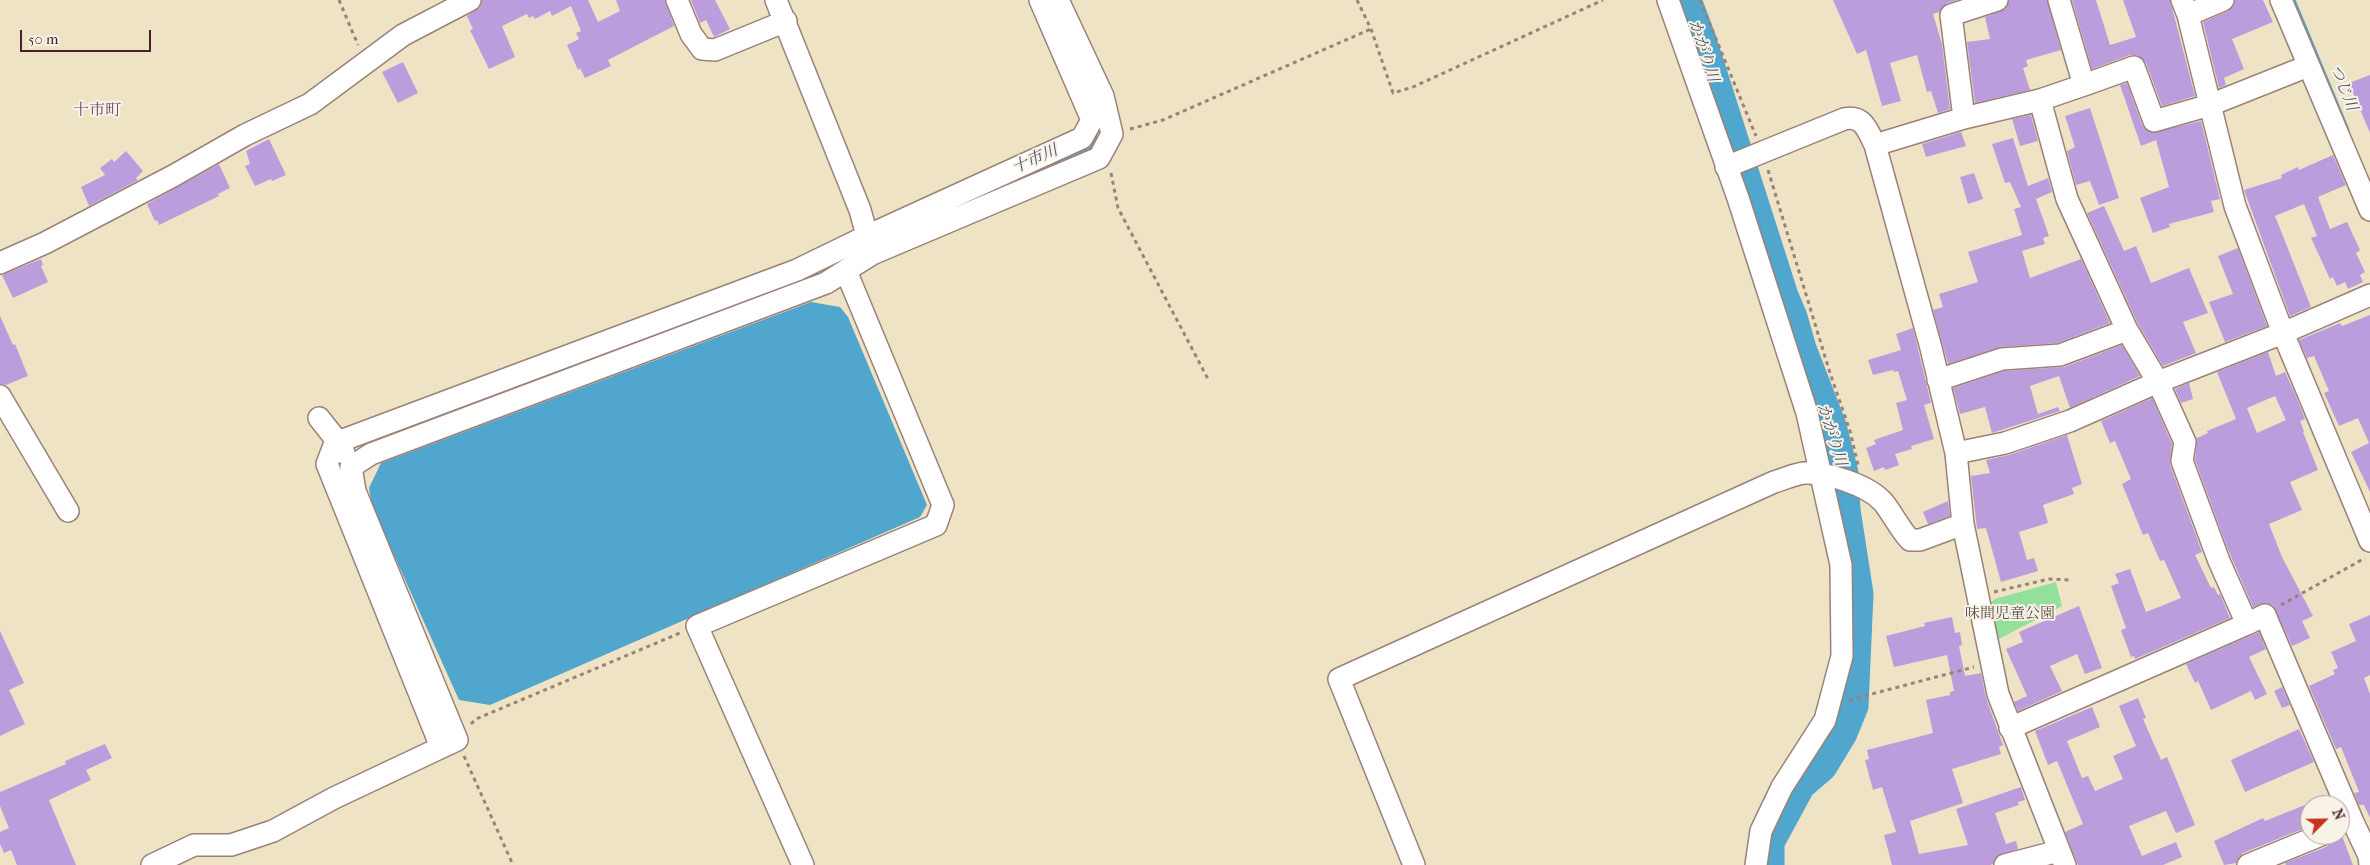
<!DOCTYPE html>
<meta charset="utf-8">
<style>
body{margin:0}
#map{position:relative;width:2370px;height:865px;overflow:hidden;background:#efe3c5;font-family:"IM FELL French Canon",serif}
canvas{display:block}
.north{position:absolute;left:2300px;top:795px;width:50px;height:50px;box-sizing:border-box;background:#f7f3e8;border:1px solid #b29e9c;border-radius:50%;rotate:67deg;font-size:14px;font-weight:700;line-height:20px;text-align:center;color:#4a1f2b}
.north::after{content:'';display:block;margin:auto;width:18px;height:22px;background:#c8321e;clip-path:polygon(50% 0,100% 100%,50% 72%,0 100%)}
.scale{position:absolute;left:20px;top:30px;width:131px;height:22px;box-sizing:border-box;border:2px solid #4a1f2b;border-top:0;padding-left:6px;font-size:15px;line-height:18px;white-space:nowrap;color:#4a1f2b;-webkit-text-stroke:4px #f7f3e8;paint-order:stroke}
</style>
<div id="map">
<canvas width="2370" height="865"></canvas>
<div class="north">N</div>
<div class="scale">50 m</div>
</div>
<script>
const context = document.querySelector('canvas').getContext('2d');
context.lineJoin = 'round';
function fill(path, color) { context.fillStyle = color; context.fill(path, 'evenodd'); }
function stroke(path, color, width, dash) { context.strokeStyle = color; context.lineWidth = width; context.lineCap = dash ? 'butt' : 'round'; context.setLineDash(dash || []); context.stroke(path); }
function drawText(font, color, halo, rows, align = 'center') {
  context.font = font + ' "IM FELL French Canon","Noto Serif JP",serif'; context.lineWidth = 4; context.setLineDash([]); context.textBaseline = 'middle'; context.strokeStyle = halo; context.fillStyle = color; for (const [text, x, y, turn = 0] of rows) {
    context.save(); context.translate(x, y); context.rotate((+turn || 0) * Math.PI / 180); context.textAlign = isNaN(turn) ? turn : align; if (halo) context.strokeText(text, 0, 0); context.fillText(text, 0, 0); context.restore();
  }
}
fill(new Path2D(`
 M2056,582L2062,606L1995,641L1989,604L1995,599Z`), '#93df9c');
fill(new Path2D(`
 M811,302L840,307L848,317L927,505L920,517L490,705L459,700L372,506L369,488L381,463Z`), '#50a6cd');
stroke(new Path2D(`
 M2293,0L2347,130
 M1028,176L1093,148L1095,133`), '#50a6cd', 5);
stroke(new Path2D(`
 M1686,0L1701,40L1783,296L1792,317L1801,349L1831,426L1843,473L1845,510L1858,594L1853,706L1842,733L1822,766L1800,785L1769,842V865`), '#50a6cd', 31);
fill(new Path2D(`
 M482,0H588L598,22L620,11L616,0H665L674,26L608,60L611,66L585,78L580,68L578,70L567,45L579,39L576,33L581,31L571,6L552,16L550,11L535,19L533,16L529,18L527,14L502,26L515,57L489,69L470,30L473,29L467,16L480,7Z
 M691,0H715L730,29L714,37L706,20L700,23Z
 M1833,0H1957L1947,3L1939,12L1933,14L1942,44L1950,109L1938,113L1931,91L1927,92L1917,55L1890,63L1901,101L1882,106L1866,50L1857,54Z
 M2009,0H2047L2061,50L2026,60L2028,66L2023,68L2030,90L1975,103L1967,42L1990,39L1985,17L2006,9Z
 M2072,0H2096L2110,45L2136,37L2123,0H2170L2195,96L2162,106L2146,63L2137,55H2130L2092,69Z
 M2235,0H2263L2273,22L2232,39L2244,69L2224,78L2226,85L2219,88L2203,22L2228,11L2233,7Z
 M403,62L418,93L398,103L382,72Z
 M2370,75V133L2349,83Z
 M2127,83L2142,125L2151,133L2201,121L2220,199L2211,201L2214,212L2169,224L2170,227L2153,233L2140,198L2169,187L2156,140L2141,146L2120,85Z
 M2090,108L2119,198L2099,205L2090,181L2076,185L2067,151L2075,147L2065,116Z
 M2031,115L2038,141L2020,146L2012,119Z
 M1961,132L1966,146L1926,157L1922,144Z
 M2013,138L2028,186L2048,178L2052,192L2036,199L2049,236L2043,238L2045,244L2022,251L2030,278L2081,259L2110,323L2057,343L2001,347L1948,364L1933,310L1943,307L1939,294L1978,282L1968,252L2022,235L2014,209L2021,207L2010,182L2005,183L1992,144Z
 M269,139L286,175L272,181L271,179L255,186L245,166L250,164L246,151Z
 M126,151L143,171L136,178L138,180L89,206L81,187L105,175L100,168L112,159L114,162Z
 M2333,155L2346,185L2318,197L2330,229L2347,222L2360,250L2356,253L2365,272L2360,275L2363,282L2348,289L2345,282L2337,286L2333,277L2330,279L2311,238L2317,236L2304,204L2275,216L2311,307L2290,316L2244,190L2282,178L2281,175L2298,167L2299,170Z
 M219,164L230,188L218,194L219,196L159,225L157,220L155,221L147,204Z
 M1974,173L1983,199L1968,204L1960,177Z
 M2104,206L2124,251L2136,246L2151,283L2189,268L2208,313L2183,322L2196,353L2163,366L2138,324L2087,213Z
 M2238,248L2267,326L2225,342L2209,302L2233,294L2218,256Z
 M41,259L43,265L41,266L48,282L13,298L2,275Z
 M2370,315V492L2351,452L2369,443L2358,418L2339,426L2324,393L2329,391L2314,356L2307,358L2299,340L2340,323L2342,326Z
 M0,316L13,345L15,344L28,376L6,385L0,384Z
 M1913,328L1931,403L1924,405L1934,439L1911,446L1912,449L1895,454L1899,465L1885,470L1884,467L1874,471L1866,448L1876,444L1874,440L1903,430L1896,403L1907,400L1898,371L1894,372L1893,370L1873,375L1868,360L1901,350L1896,334Z
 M2122,345L2140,376L2070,408L2059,376L2030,386L2038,414L2058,407L2060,411L1992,433L1985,407L1960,414L1953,388L2004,371L2064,367Z
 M2268,352L2276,376L2285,372L2295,394L2305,419L2300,421L2304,431L2303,432L2318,470L2290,482L2302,510L2269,524L2282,557L2313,616L2302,621L2310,638L2292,646L2273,605L2266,603L2253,607L2227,547L2195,460L2197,438L2208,433L2207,431L2236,419L2217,372ZM2275,396L2286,420L2257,433L2247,408Z
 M2189,383L2193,399L2181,403L2175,389Z
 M2152,398L2172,444L2170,465L2202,552L2195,555L2211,588L2214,587L2218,595L2220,594L2230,618L2135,659L2134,656L2131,657L2121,630L2126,628L2111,586L2119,583L2115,574L2130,569L2146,612L2181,598L2164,560L2160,561L2148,533L2143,535L2122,484L2131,479L2115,441L2110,443L2101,421Z
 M2067,435L2082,484L2072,488L2074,494L2043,505L2048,523L2019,532L2027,560L2034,558L2038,571L2001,582L1986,528L1977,529L1971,476L1990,473L1986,460L2009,455Z
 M1948,501L1950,516L1928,524L1923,512Z
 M2079,606L2102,668L2085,674L2077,654L2050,666L2062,691L2018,711L2014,702L2027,696L2006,649L2023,642L2019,632Z
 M2370,615V675L2364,678L2370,694V818L2364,805H2359L2354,793L2359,792L2341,747L2336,749L2309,686L2335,674L2333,670L2338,668L2331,652L2356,641L2349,624Z
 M1952,617L1955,633L1960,632L1962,645L1959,646L1965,676L1981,673L1986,698L2003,745L1999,747L2001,754L1952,769L1963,803L1910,821L1919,854L1968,845L1956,809L2021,787L2025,800L2018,802L2019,805L1995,813L2006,844L2016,841L2018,849L1997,856L1993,864L1990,865H1892L1884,835L1896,832L1882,787L1873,790L1865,760L1869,759L1867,750L1933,733L1926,700L1950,695V692L1954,691L1947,655L1894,667L1886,636L1925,626L1924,623Z
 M0,631L24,683L9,690L25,724L0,736Z
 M2259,632L2266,649L2249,657L2267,694L2255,700L2251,691L2211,710L2198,681L2195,683L2186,664Z
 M2282,687L2290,705L2282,708L2274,691Z
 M2138,698L2146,718L2143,719L2161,760L2167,757L2195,825L2176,833L2166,811L2129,826L2142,856L2176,842L2182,857L2163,865H2078L2065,832L2083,824L2057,761L2048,765L2035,731L2092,707L2100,727L2067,741L2082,778L2088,776L2095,791L2123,779L2113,756L2136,746L2119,706Z
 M2299,729L2314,762L2245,792L2231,760Z
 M105,744L112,758L86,770L91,780L49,800L76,865H17L11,850L4,853L0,844V832L9,828L0,806V792L66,764L65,761Z
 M2310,803V826L2243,853L2238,858L2236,863L2224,865L2214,841L2263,818L2265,821Z
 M2341,833L2353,865H2286L2285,863L2326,847L2331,842L2333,836Z`), '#bb9dde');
const minor = new Path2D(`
 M677,0L691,34L702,49L715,50L786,21
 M776,0L860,210L871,250
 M1668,0L1738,198L1807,413L1841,565L1842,656L1825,720L1782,787L1761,831L1756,865
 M2182,0L2188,15L2235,206L2283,333L2370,541
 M2281,0L2370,210
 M2188,15L2223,0
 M2084,85L2134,67L2154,121L2210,105L2308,66
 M2040,100L2067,199L2127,330L2158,382L2185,442L2182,461L2219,561L2247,624L2265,615L2353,822L2369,856L2370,865
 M1964,118L1951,15L1997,0
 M1875,145L1964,118L2040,100L2084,85L2059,0
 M1726,167L1844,119C1863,115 1867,129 1875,145L1931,348L1956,453L1963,524L1998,694L2065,865
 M0,263L45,243L173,176L245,135L310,104L403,35L470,0
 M1938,380L2002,359L2060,355L2127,330
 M0,396L68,511
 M319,418L338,442L344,453
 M1956,453L2005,443L2070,421L2158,382L2283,333L2370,295
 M2010,728L2247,624
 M441,747L327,464L335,443L797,270L867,236L1082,138L1092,120L1040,0
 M152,865L194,845H231L273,831L334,798L457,740L355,491L351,467L371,454L826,283L872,254L1099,158L1112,134L1103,96L1058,0
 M803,865L697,626L936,525L943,505L846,271
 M1414,865L1339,679L1774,482C1784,479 1795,474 1804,473C1827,472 1868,485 1883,502C1893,514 1899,528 1910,540H1920L1963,524
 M2005,865L2059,851
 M2248,865L2321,835`);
stroke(minor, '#9c8178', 24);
stroke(new Path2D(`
 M339,0L358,45
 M1357,0L1371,29L1393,93L1413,87L1603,0
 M1700,0L1756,136
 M1130,129L1163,120L1371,29
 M1768,170L1830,373L1850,431L1858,465
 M1111,173L1118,208L1208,379
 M1994,592L2049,579L2069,580
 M2281,605L2365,558
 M1849,700L1974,667
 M471,724L476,719L680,633
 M464,756L513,865`), '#9c8178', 3, [4, 4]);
stroke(minor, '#fff', 21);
drawText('15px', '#5c4f47', '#f7f3e8', [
 ["味間児童公園",2010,614]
]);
drawText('italic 16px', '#4c556c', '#f7f3e8', [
 ["かがり川",1703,51,72],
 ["つじ川",2343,88,68],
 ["十市川",1035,160,-24],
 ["かがり川",1831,435,73]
]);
drawText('16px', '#724b6a', '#f7f3e8', [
 ["十市町",97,111]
]);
</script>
